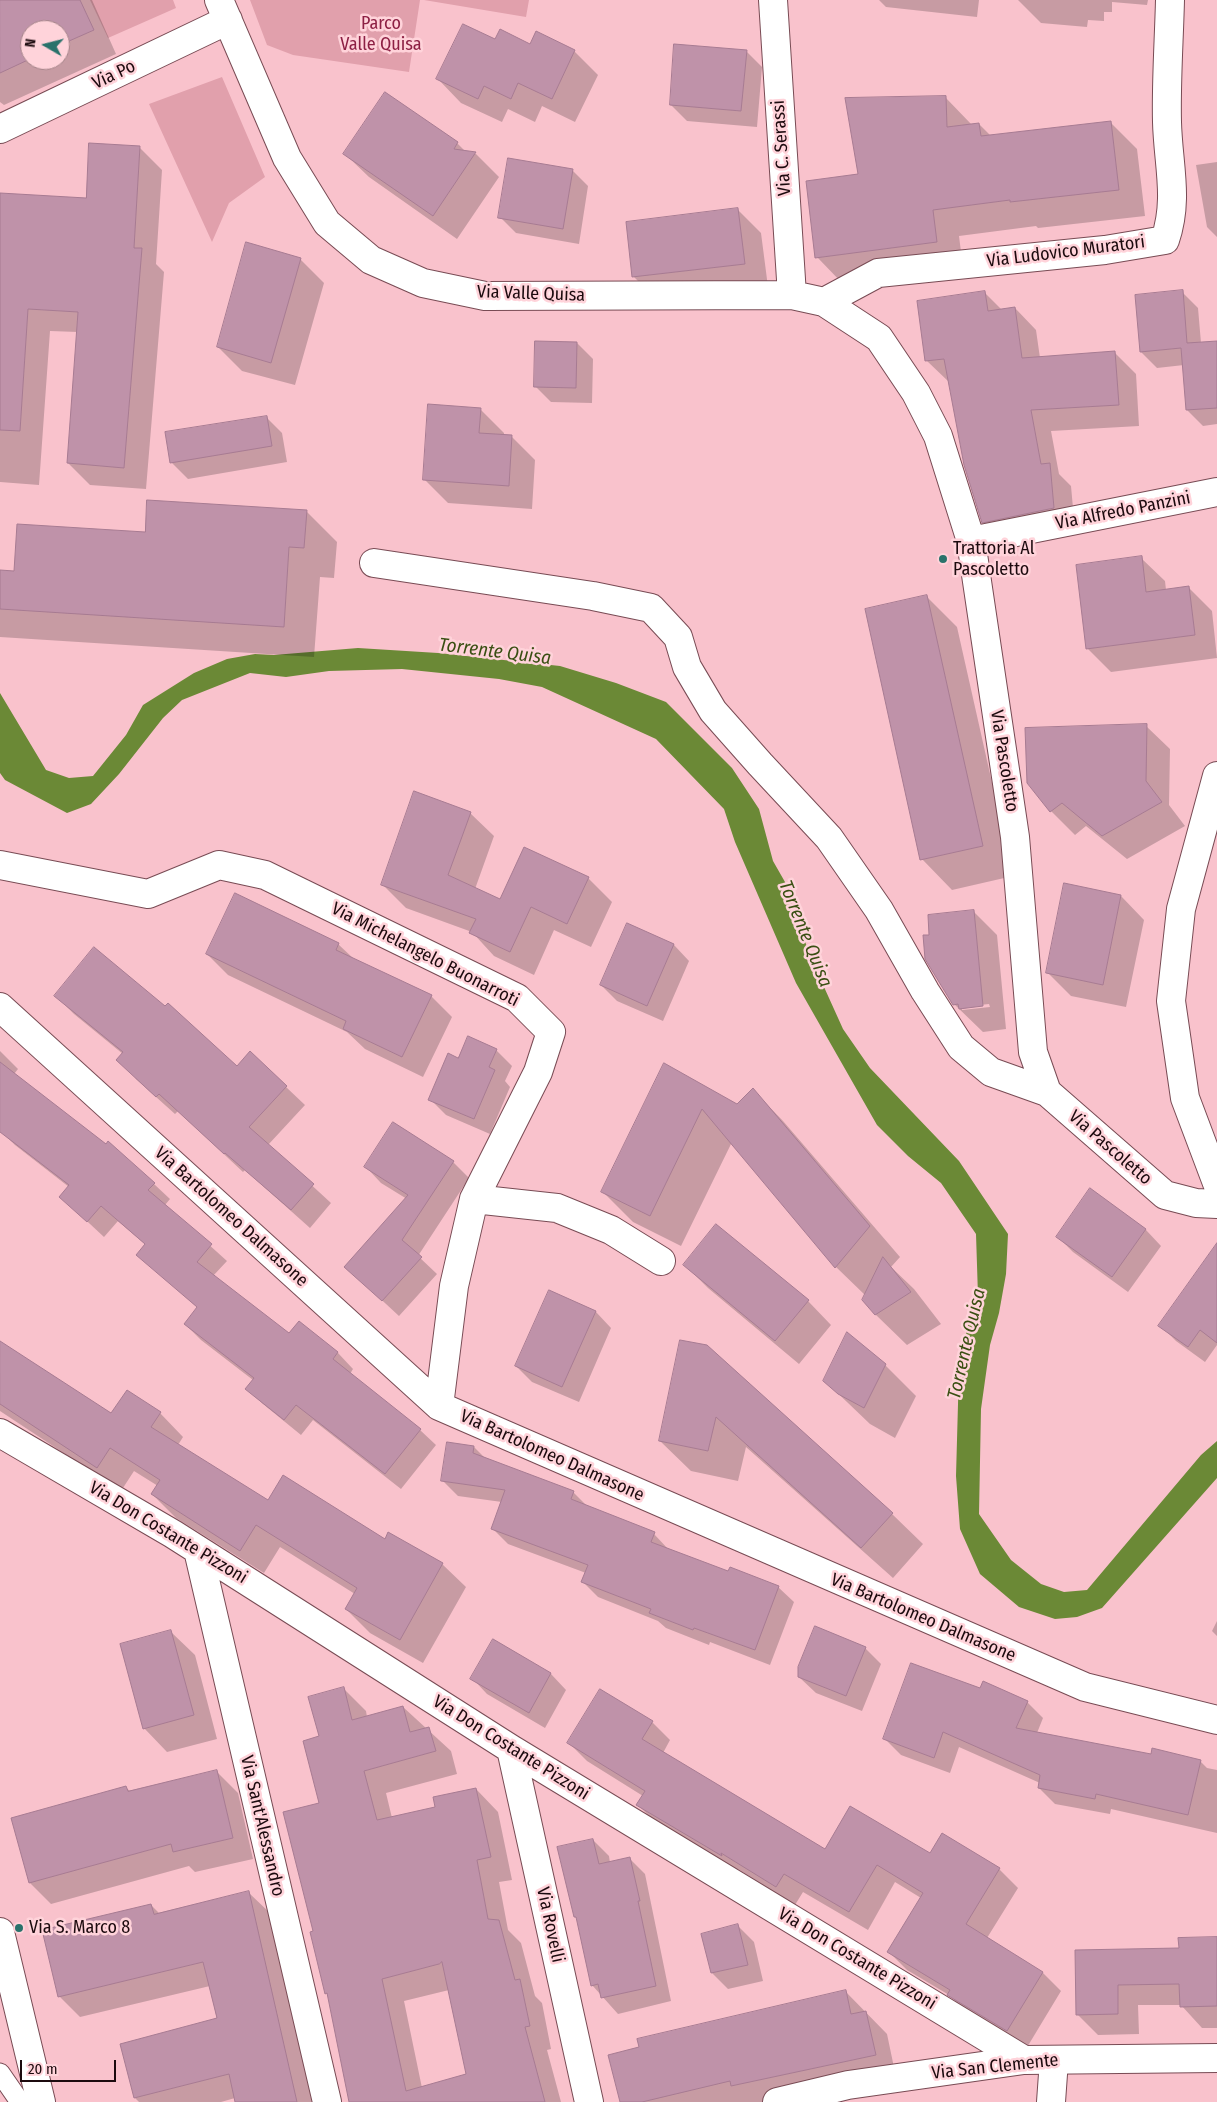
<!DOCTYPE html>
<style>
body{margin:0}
#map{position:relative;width:1217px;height:2102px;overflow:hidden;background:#f9c2cc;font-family:"Fira Sans Condensed",sans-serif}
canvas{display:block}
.north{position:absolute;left:20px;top:20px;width:50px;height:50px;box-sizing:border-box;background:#ffd3da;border:1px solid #a48388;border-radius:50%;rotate:278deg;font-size:14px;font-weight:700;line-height:20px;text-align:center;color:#1c0a0e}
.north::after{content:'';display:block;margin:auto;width:18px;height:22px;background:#2a726b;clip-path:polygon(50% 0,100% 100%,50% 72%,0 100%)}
.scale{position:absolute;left:20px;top:2060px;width:96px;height:22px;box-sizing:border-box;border:2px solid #1c0a0e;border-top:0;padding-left:6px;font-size:15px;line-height:18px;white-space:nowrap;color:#1c0a0e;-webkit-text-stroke:4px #ffd3da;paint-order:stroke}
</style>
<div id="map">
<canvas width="1217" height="2102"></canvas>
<div class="north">N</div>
<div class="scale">20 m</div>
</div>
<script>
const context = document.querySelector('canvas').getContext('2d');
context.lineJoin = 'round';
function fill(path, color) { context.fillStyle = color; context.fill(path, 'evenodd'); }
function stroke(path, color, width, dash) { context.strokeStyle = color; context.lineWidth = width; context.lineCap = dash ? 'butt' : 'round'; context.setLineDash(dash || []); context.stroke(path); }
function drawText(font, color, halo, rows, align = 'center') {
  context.font = font + ' "Fira Sans Condensed",sans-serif'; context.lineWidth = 5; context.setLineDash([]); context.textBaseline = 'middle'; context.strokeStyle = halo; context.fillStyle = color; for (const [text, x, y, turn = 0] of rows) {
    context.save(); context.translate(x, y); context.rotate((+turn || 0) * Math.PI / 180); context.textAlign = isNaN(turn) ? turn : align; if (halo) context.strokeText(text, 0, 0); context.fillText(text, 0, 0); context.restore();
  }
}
fill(new Path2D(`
 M90,0H173L176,8L108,38Z
 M250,0H420L409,72L293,55L267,45Z
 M424,0H529L526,17Z
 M222,77L265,177L229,203L212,242L149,104Z`), '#e1a0ac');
fill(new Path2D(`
 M358,648L438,653L560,666L616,683L666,702L732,768L759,809L773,861L785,882L810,956L843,1029L870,1068L959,1161L1008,1234L1006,1274L999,1313L990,1345L981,1409L979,1514L1011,1560L1041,1584L1064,1592L1087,1590L1201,1455L1217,1441V1478L1102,1608L1077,1617L1055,1619L1019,1607L980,1574L960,1529L956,1476L959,1368L973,1301L978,1296L976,1234L941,1183L908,1156L877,1125L796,983L735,842L724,809L656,739L542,687L499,679L402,669L329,671L286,677L250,673L182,700L163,718L119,774L91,804L67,813L5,780L0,773V693L46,770L69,778L93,776L126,735L143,705L194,673L227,659L255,654L274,655Z`), '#6b8936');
fill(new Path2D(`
 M0,0H92L116,54L4,105L0,102ZM30,30H60V60H30Z
 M879,0H979L977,17L886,7Z
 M1018,0H1148L1147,5L1112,2V12H1104V21L1088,20L1087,27L1041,23Z
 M537,33L574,51L598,75L575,122L542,106L535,122L508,109L502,122L461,103L438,79L496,41L531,45Z
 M746,51L762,67L757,127L687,121L671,105Z
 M945,97L972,125L979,124L991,136L1110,122L1137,149L1145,216L1038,228L1036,226L959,236L963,268L843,284L817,257L859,175Z
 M457,143L466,152L476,154L499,177L457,239L369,177L345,154Z
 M140,148L162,170L156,264L164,272L146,489L90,485L68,463L78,332L50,331L39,485L0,482V195L87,200Z
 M1217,162V237L1207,227L1196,165Z
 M572,170L588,186L579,244L516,233L500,217Z
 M737,209L761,233L768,287L657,300L634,277L627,223Z
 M300,259L324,283L295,385L242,371L218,347Z
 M1182,292L1198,308L1201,343L1217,342V424L1203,426L1187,410L1184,365L1157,368L1141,352Z
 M985,293L1002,310L1015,308L1036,330L1040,358L1115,353L1136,374L1139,426L1051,431L1059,474L1071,486L1075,530L1004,544L983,522L949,382L927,361Z
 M577,343L593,359L592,403L551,402L535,386Z
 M480,409L504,433V436H511L535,460L532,509L448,503L425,480Z
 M266,417L282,433L287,462L188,479L172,463Z
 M306,511L337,542L334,578L320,577L314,657L0,637V572L16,573L146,533Z
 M1141,558L1165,581L1166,590L1188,587L1212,611L1217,658L1111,672L1087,648Z
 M927,597L957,627L1013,876L952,890L922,859Z
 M1146,726L1170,749L1169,805L1185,826L1127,859L1086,826L1075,835L1051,811L1028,783Z
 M470,813L494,836L475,889L501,901L588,878L612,902L591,947L554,930L534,975L494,956L472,932L406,908L382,884Z
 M1121,896L1144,920L1126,1007L1071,996L1047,972Z
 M974,912L997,935L1006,1029L983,1032L954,1004L931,936ZM989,1004L990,1007L962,1010V1007Z
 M338,944L355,960L431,996L452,1017L423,1077L365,1049L347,1032L228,975L207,954Z
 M674,945L689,961L663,1021L617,1001L601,985Z
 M56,996L286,1087L305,1105L268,1145L331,1203L310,1228L245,1170L243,1172L178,1111L175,1114L136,1079L123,1054L74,1014Z
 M496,1050L512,1066L505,1081L510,1087L490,1134L446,1115L430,1099L459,1059Z
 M0,1051L18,1069L14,1074L154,1184L170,1199L165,1205L227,1261L213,1276L290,1335L300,1323L338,1353L353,1369L350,1374L420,1430L436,1445L401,1489L313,1420L301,1435L263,1404L247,1389L253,1380L201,1340L185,1324L198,1308L138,1255L146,1245L118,1221L104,1237L61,1197L69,1187L15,1145L0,1130Z
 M665,1065L737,1105L753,1090L783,1121L900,1257L891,1267L914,1289L941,1324L907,1345L876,1315L864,1300L866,1296L836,1267L732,1142L681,1246L633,1222L602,1191Z
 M453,1162L469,1178L418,1256L437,1274L399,1316L346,1267L407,1199L381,1183L366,1167Z
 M1091,1190L1146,1230L1161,1246L1128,1292L1073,1252L1057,1236Z
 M1217,1245V1345L1205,1362L1176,1341L1160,1325Z
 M685,1265L808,1301L831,1325L799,1364L708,1288Z
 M549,1292L596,1312L611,1328L579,1402L532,1382L516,1366Z
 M681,1341L892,1514L923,1544L893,1578L746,1447L738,1481L691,1471L660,1441Z
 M0,1342L111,1415L160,1413L183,1437L178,1445L268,1502L385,1540L442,1564L466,1587L423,1663L370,1633L346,1609L355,1594L280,1547L264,1573L176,1518L152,1494L158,1486L134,1471L121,1491L0,1411Z
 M885,1365L916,1396L895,1438L870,1424L825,1381Z
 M474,1447L486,1459L573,1492L589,1508L654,1534L669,1550L729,1573L778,1587L794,1602L770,1665L710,1642L709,1645L666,1628L658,1621L598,1597L582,1581L586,1573L508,1544L492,1528L502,1502L458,1496L443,1481Z
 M1217,1621V1636L1212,1631Z
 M171,1632L195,1655L217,1739L167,1752L144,1728Z
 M494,1641L551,1674L566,1690L545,1728L487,1694L472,1678Z
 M865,1648L881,1664L862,1711L816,1693L799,1677Z
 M343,1688L366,1711L367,1717L403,1707L451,1751L457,1774L386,1793L392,1818L437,1808L476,1789L498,1812L512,1880L499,1882L508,1930L521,1943L535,1996L542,2003L551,2049L547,2050L561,2102H363L329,1996L326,1993L315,1932L321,1804L320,1737ZM449,1990L467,2075L422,2088L404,2001Z
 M981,1690L1027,1702L1043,1718L1037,1733L1152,1755L1200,1761L1207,1768L1217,1770V1833L1111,1809L1110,1814L1055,1804L1039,1788L1040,1783L959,1747L950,1773L901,1755L885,1739Z
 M652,1722L670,1740L663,1753L825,1851L930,1855L943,1835L999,1869L1018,1888L987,1938L1043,1973L1061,1991L1026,2049L967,2013L949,1995L907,1970L889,1952L921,1898L895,1882L868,1930L803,1892L795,1905L738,1869L739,1873L656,1823L638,1805L643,1796L587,1761L569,1743Z
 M217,1772L238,1793L253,1859L195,1872L189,1866L51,1904L30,1883L126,1788L130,1791Z
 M593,1840L609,1856L610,1863L629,1858L645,1874L671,2001L618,2014L592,1985L578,1919L575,1917Z
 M249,1893L270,1913L312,2102H236L235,2098L221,2102H139L135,2098L217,2020L210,1986L80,2017L59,1996L151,1905L160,1914Z
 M738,1926L754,1942L763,1981L728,1989L712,1973Z
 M1217,1938V2028H1202L1181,2005H1138L1139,2034L1098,2035L1077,2014L1076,1951L1180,1949Z
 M845,1991L887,2034L896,2077L777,2102H621Z`), '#0003');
const building = new Path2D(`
 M0,0H80L94,30L60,45V30H30V59L0,73Z
 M463,24L495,39L500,29L530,44L536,31L575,50L552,99L518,83L511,99L484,86L478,99L436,79Z
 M674,44L747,50L741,111L670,105Z
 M385,92L458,142L454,149L476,152L433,216L343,154Z
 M946,96L947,127L979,123L981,136L1111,121L1119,190L1010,202V200L933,210L937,242L815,258L806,181L858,174L845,98Z
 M89,143L140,146L134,248H142L124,468L67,463L78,312L28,309L20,431L0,430V193L86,198Z
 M508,158L573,169L563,229L498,218Z
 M738,208L745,264L632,277L626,222Z
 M246,242L301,258L271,363L217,347Z
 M1183,290L1187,343L1217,341V408L1186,410L1181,348L1140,352L1135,295Z
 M985,291L988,311L1015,307L1022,358L1115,351L1119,405L1031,410L1041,464L1050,463L1054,508L982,523L964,465L944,359L925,361L917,301Z
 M535,341L577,342L576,388L534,387Z
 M428,404L481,408L479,433L512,435L509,486L423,480Z
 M267,416L272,446L170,463L165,432Z
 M147,500L307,510L304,548L289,547L284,627L0,609V570L14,571L17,524L145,532Z
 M1142,556L1146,592L1189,586L1195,635L1086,649L1076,565Z
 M927,595L983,846L920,860L865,609Z
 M1147,724L1146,781L1162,802L1102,836L1062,803L1050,812L1027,783L1025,728Z
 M414,791L471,812L448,875L500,899L524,847L589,877L567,924L531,907L510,952L469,933L476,919L381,885Z
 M1064,883L1121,895L1103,985L1046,973Z
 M235,893L339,943L336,950L432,995L402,1057L343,1029L346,1021L206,954Z
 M974,910L983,1006L959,1009L958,1004L953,1005L925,959L923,935H929L928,915Z
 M627,923L674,944L647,1006L600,985Z
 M94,947L165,1006L168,1003L237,1066L250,1051L287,1086L249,1127L314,1184L291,1210L225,1153L224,1154L159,1094L156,1097L116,1060L123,1052L54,996Z
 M468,1036L497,1049L489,1067L495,1070L474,1119L428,1100L448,1053L458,1058Z
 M0,1062L106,1144L108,1141L155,1183L148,1190L212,1244L197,1262L289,1333L299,1321L338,1352L333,1359L421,1429L385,1474L296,1405L284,1420L245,1389L254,1378L184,1324L197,1307L136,1255L145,1244L101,1206L87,1222L59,1197L69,1185L0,1132Z
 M664,1063L737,1104L753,1088L870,1226L835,1268L702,1109L650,1216L601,1192Z
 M393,1122L454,1161L402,1240L422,1257L382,1301L344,1267L408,1195L364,1167Z
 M1090,1188L1146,1229L1112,1277L1056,1237Z
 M716,1224L809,1300L775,1341L683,1265Z
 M1217,1243V1343L1200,1330L1188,1347L1158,1326Z
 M883,1257L911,1292L875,1315L862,1300Z
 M549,1290L596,1311L562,1387L515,1366Z
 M847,1332L886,1364L864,1408L838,1394L823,1381Z
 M680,1340L707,1345L893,1513L861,1548L716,1417L708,1451L659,1441Z
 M0,1341L111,1413L127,1390L161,1412L151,1427L268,1500L283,1475L385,1539L388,1532L443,1563L400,1640L345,1609L357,1588L256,1525L240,1551L151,1494L160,1480L110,1448L97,1468L0,1404Z
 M447,1442L474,1446L473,1453L574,1491L571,1499L655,1532L651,1542L728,1571L730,1567L779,1586L755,1650L694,1628L693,1630L649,1613L651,1609L581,1582L588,1565L491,1529L505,1490L441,1481Z
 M815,1626L866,1647L846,1696L798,1677V1667Z
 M171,1630L194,1715L143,1729L120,1644Z
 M493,1639L551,1673L529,1713L470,1679Z
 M911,1663L980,1688L983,1681L1028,1701L1016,1728L1151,1754L1152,1748L1201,1760L1188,1815L1096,1794L1095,1799L1038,1788L1040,1775L943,1732L934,1758L883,1739Z
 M344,1687L352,1720L403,1706L410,1732L429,1727L436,1751L364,1771L377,1820L435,1807L433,1797L476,1788L491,1857L477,1860L488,1919L499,1920L515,1980L520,1979L530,2026L525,2027L545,2102H349L327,1993L325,1994L310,1932L313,1931L283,1812L319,1803L303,1741L319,1736L308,1697ZM442,1962L466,2074L406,2091L382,1979L439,1964Z
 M600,1689L653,1721L642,1739L825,1849L850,1806L930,1853L942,1833L1000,1868L966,1924L1043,1972L1007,2031L947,1995L950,1990L887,1952L923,1893L877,1865L849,1912L784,1874L776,1887L721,1853L722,1856L636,1805L645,1791L567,1743Z
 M217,1770L233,1838L173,1852L171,1844L29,1883L11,1818L126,1786L128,1791Z
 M593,1839L599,1864L630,1857L640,1901H638L656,1986L601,1998L598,1984L591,1986L576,1917H574L557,1847Z
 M249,1891L297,2102H235L229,2074L134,2098L120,2044L217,2018L203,1962L58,1997L42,1930L151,1904L154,1914Z
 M738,1924L748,1965L711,1973L701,1934Z
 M1217,1937V2006L1180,2007L1179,1984L1118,1985V2014L1076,2015L1075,1950L1179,1948L1178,1938Z
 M846,1990L851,2014L866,2011L876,2055L731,2086L730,2081L642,2102H620L608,2055L639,2047L637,2039Z`);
fill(building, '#bf92a9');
stroke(building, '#a77b92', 1);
const lane = new Path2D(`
 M0,2073L20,2102`);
const street = new Path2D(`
 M219,0L287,158L327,223L371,260L423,283L485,296L792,295L824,302L879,338L916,393L938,436L971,541L1015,837L1033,1052L1047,1092L1165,1195L1196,1203L1217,1204
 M773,0L792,295
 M0,129L228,20
 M824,302L878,273L1105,250L1165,240C1179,199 1168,164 1167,122C1166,82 1169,41 1170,0
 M971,541L1217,492
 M374,563L593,596L651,608L678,637L687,667L713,711L760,764L829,838L879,910L925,991L961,1047L991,1072L1047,1092
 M1217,776L1181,909L1171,1001L1185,1098L1217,1183
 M0,865L148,894L219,865L265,875L517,998L551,1032L538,1072L474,1199L454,1286L439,1406
 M0,1007L439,1406L1085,1687L1217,1720
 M474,1199L557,1208L611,1230L661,1261
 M0,1433L173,1534L511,1749L1024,2060
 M198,1550L327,2102
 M511,1749L589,2102
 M0,1932L41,2102
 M1051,2102L1054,2060`);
const secondary = new Path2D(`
 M777,2102L848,2085L1024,2060L1217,2058`);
stroke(lane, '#784b54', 21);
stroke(street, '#784b54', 30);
stroke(secondary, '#784b54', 30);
stroke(lane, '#fff', 19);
stroke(street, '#fff', 28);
stroke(secondary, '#fff', 28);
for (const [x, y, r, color] of [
 [943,559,5,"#2a726b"],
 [19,1928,5,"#2a726b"]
]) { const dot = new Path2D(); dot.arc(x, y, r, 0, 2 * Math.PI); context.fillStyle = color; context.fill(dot); stroke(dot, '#ffd3da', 2); }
drawText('18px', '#8d2044', '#ffd3da', [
 ["Parco",381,24],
 ["Valle Quisa",381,45]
]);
drawText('18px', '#1c0a0e', '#ffd3da', [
 ["Via Po",114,75,-25],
 ["Via C. Serassi",782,148,-94],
 ["Via Ludovico Muratori",1066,252,-7],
 ["Via Valle Quisa",531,294,2],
 ["Via Alfredo Panzini",1123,511,-11],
 ["Via Pascoletto",1004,761,81],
 ["Via Michelangelo Buonarroti",425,955,27],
 ["Via Pascoletto",1110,1148,41],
 ["Via Bartolomeo Dalmasone",231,1217,42],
 ["Via Bartolomeo Dalmasone",552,1456,24],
 ["Via Don Costante Pizzoni",168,1533,31],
 ["Via Bartolomeo Dalmasone",923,1618,23],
 ["Via Don Costante Pizzoni",511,1748,32],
 ["Via Sant'Alessandro",262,1826,77],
 ["Via Rovelli",550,1925,78],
 ["Via Don Costante Pizzoni",857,1959,31],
 ["Via San Clemente",995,2067,-6]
]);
drawText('18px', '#1c0a0e', '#ffd3da', [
 ["Trattoria Al",953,549],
 ["Pascoletto",953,570],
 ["Via S. Marco 8",29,1928]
], 'left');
drawText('italic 19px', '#3a4f13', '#ffd3da', [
 ["Torrente Quisa",495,652,7],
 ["Torrente Quisa",805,934,68],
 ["Torrente Quisa",967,1344,-77]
]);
</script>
